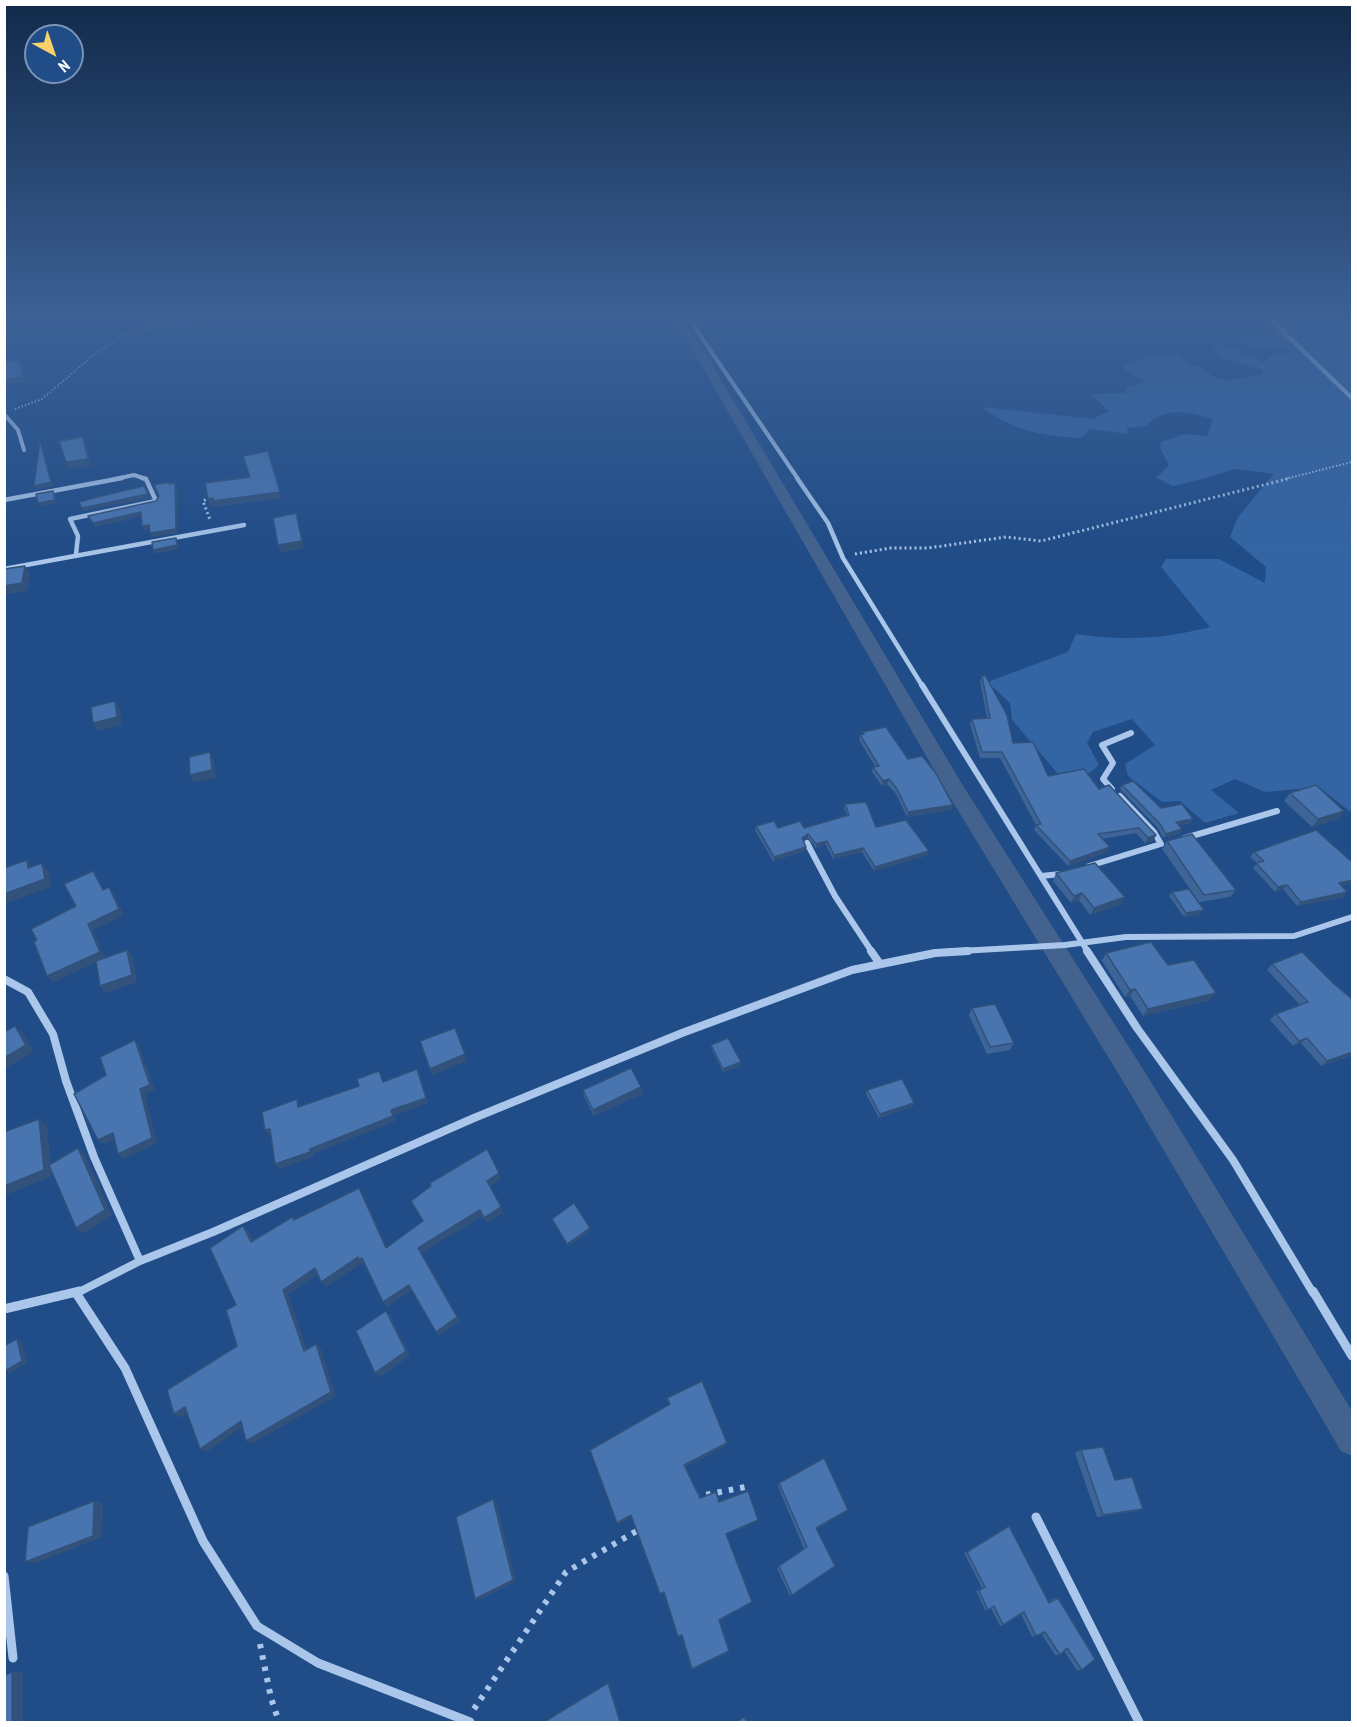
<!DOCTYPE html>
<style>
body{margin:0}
#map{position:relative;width:1357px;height:1727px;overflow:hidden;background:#204c87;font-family:"PT Sans Narrow",sans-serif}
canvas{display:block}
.frame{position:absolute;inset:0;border:6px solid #fff;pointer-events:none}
.north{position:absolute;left:24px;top:24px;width:60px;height:60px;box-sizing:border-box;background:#204c87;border:2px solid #7994b7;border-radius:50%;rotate:140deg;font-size:16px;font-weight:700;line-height:24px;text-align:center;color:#fff}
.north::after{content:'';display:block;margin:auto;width:21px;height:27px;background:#f8d16a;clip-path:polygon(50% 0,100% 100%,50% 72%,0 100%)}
</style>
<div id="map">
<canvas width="1357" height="1727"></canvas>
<div class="frame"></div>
<div class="north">N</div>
</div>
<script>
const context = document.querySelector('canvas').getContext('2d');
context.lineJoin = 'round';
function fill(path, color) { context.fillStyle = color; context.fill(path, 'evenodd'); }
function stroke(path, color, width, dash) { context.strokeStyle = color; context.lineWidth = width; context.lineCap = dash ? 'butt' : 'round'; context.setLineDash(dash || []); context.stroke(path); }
fill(new Path2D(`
 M1178,316H1352V813L1319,787L1265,792L1235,779L1211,790L1239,813L1205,823L1180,801L1162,802L1128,776L1125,764L1155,745L1132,719L1093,732L1087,743L1099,765L1090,773L1059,775L1012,720L1010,703L987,682L1068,652L1076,634C1122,641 1165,639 1210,627L1161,567L1166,559H1219L1265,583L1266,567L1230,537L1238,517L1274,474L1235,469L1203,479L1173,486L1156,478L1169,465L1160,448L1161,442L1184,434L1207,436L1213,419C1190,412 1164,406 1146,426L1127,428L1128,434L1090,429L1082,438C1046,437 1012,430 982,407L1093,419L1109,411L1090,394L1126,393L1125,387L1144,382L1121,367L1155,354L1180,356L1188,365L1201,367L1215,378L1226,380L1262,375L1263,370L1222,358L1212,349L1218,345L1235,347C1241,355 1255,357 1264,363L1273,353H1296L1281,347L1260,351L1231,338L1277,333L1262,319C1234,317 1205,328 1178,316Z`), '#3365a4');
fill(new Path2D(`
 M673,316H683L962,784L1148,1077L1352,1411V1456L1341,1451L1130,1093L948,794Z`), '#43628d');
stroke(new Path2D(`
 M15,409L42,399L90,358L121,336L159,326L223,316
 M4,469V472
 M1285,479L1352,462`), '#aac6ea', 2, [1.5, 2]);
stroke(new Path2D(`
 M210,497L203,501L210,520
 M855,554L891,548H928L1006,537L1041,541L1291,478`), '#aac6ea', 3, [2, 3]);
stroke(new Path2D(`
 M695,1497L750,1486
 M260,1644L271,1698L279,1722
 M474,1709L566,1572L640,1529`), '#aac6ea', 6, [4.5, 7]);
stroke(new Path2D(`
 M687,316L798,479
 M1267,316L1352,398
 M4,414L18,430L24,450
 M115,479L134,475L146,479`), '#aac6ea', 4);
stroke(new Path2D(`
 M797,478L828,523L843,558L923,687
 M4,500L122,478
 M76,554L78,536L70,519L156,501L146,479L142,478
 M4,569L244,525`), '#aac6ea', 4.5);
stroke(new Path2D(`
 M922,685L1088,952
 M1112,789L1103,779L1113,763L1102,745L1131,733
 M1185,838L1277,811
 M807,843L835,896L872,952
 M1089,866L1161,844L1154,832L1120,796
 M1041,876L1061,874
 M943,952L1065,945L1126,937L1294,936L1352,917`), '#aac6ea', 6);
stroke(new Path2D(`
 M871,951L880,964
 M1087,951L1137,1028L1233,1160L1313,1293
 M4,979L28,992L53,1034L66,1081L94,1157L140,1261
 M77,1293L140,1261L213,1232L474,1118L682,1033L852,970L935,953L968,951`), '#aac6ea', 8);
stroke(new Path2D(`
 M1313,1291L1352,1356
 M76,1293L125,1368L203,1541L257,1626L318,1663L470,1722
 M4,1309L80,1291
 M1036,1517L1139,1722
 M4,1576L13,1658`), '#aac6ea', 9);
fill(new Path2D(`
 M982,676L1013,743L1048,776L1099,789L1156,835L1153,841L1145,843L1136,833L1102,839L1110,847L1107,852L1068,866L1034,830L1036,825L1000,758H980L970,724L972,719L987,718L980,681Z
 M863,732L908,759L953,805L951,810L907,817L896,794L887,784L882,786L872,772L873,767L875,766L859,740L860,735H862Z
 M1122,785L1161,808L1193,819L1191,823L1179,825L1180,833L1163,838L1158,828L1120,789Z
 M1290,793L1344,811L1338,819L1312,827L1284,801Z
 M845,804L876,827L928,855L874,871L862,852L833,859L826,845L816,848L808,838L804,841L806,847L805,851L773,861L755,830L756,826L778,828H804L847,815L844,808Z
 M1167,841L1236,890L1230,897L1199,902L1162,849Z
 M1254,852L1353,863V884L1341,886L1343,897L1297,906L1283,889L1275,892L1253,868L1257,863L1250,857Z
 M1056,873L1125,897L1121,904L1090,915L1079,900L1071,903L1053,881Z
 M1172,892L1201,914L1184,917L1169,896Z
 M1106,953L1168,965L1210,1000L1143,1016L1130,996L1125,997L1102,961Z
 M1272,964L1333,983L1353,1000V1055L1321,1066L1301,1043L1293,1046L1270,1020L1276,1014L1300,1005L1267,970Z
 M972,1008L1014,1043L1010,1050L987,1054L969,1015Z
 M711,1045L741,1062L740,1066L723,1072L711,1048Z
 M641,1087L642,1094L594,1116L584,1096L583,1090Z
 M867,1090L914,1103L913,1106L879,1118L866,1094Z
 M552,1219L591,1230L568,1246Z
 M1081,1450L1115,1480L1143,1509L1136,1511L1097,1517L1075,1453Z
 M779,1483L848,1510L817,1529L835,1566L790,1596L777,1568L804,1549L778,1486Z
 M1009,1526L1048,1602L1054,1598H1058L1082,1670H1077L1064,1651L1060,1655H1055L1041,1633L1036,1636L1032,1637L1021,1614L1003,1625L1000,1626L991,1608L985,1610L976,1591L982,1588L964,1553Z`), '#3e6597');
fill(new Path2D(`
 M20,360L22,365L25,382L4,386V380Z
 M83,437L86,443L91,466L69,469L66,462Z
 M40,441L42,445L53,486L37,489L34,486Z
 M268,451L282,498L216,507L215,505H210L208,499L280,492Z
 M175,483L177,487V533L152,537L150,533Z
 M53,491L55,495L57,503L40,507L38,503Z
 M148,494L150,498L84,511L82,508Z
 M141,512L142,516L95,527L93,523Z
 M296,513L304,548L281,553L278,545Z
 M149,525L150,529L144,530L142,526Z
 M176,538L178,542L179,549L155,554L153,550Z
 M25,566L30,573L27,591L4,595V586Z
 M115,701L120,709L122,725L98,731L93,723Z
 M210,752L214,760L216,778L194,783L190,775Z
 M889,779L887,784L882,786L883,781Z
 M953,805L951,810L907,817L908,812Z
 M1344,811L1338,819L1312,827L1318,819Z
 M1193,819L1191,823L1174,826L1176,822Z
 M1182,829L1180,833L1163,838L1166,834Z
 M808,834V838L802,842V838Z
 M1156,835L1153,841L1145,843L1148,838Z
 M827,841L826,845L816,848V844Z
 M806,847L805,851L773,861L774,857Z
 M1110,847L1107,852L1068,866L1070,861Z
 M863,848L862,852L833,859L834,855Z
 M929,851L928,855L874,871L875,867Z
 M27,860L33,868H28Z
 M42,863L49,871L51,887L4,904V894Z
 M1353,880V884L1335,888L1339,883Z
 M1287,885L1283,889L1275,892L1278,887Z
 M109,887L114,894L124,916L93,930L105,958L52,983L47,976L88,924Z
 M1347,892L1343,897L1297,906L1301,902Z
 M1082,893L1079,900L1071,903L1074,896Z
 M1125,897L1121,904L1090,915L1094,908Z
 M1204,910L1201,914L1184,917L1186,913Z
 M127,950L133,958L137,982L106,993L100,986Z
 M1135,989L1130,996L1125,997L1130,990Z
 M1216,993L1210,1000L1143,1016L1148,1009Z
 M15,1026L23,1033L34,1052L4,1069V1058Z
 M1307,1038L1301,1043L1293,1046L1299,1041Z
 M135,1040L139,1045L155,1090L145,1094L157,1143L124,1159L118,1154L140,1089Z
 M1353,1052V1055L1321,1066L1327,1061Z
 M465,1054L467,1061L433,1075L430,1069Z
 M741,1062L740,1066L723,1072V1069Z
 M417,1069L428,1103L394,1116L396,1121L313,1154L314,1157L279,1169L275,1164L391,1110Z
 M641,1087L642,1094L594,1116L593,1110Z
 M914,1103L913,1106L879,1118L880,1114Z
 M39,1119L47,1125L52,1176L4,1196V1186Z
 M270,1129L274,1134L270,1136L265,1130Z
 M113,1133L119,1138L104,1144L98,1140Z
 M78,1148L85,1154L112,1215L83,1234L76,1228Z
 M499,1173L501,1179L489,1187L487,1181Z
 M359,1188L363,1194L390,1253L386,1248Z
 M501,1207L504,1213L487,1223L484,1218Z
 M480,1210L483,1216L422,1253L460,1321L439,1336L436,1332L418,1248Z
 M243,1226L249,1232L257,1247L251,1242Z
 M590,1228L591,1230L568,1246L567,1244Z
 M358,1257L362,1258L366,1264L363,1265L362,1263L326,1287L321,1282Z
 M315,1268L319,1274L288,1294L309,1356L304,1351L283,1290Z
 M409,1285L413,1290L387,1307L383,1302Z
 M386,1311L390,1315L410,1356L380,1377L375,1373Z
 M17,1339L22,1341L27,1363L10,1373L5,1371Z
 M316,1344L321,1349L336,1396L252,1444L246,1441Z
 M185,1407L192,1410L181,1418L174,1414Z
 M241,1421L247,1424L207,1452L200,1449Z
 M727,1443L726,1446L684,1468V1465Z
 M493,1499L496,1501L516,1581L479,1600L475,1599Z
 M94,1501L103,1504L102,1537L36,1563L25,1562Z
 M631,1515V1517L618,1525L617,1523Z
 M758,1520L757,1522L725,1535L726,1534Z
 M12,1672H23V1722H12Z
 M609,1682L621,1722H620L608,1683Z`), '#32527b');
const building = new Path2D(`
 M20,360L23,377L4,380V362Z
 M83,437L88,459L66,462L59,441Z
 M40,441L51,482L34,486Z
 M268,451L280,492L213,501V498L208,499L205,483L250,477L243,456Z
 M169,482V484L175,483L176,529L150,533L149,525L142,526L141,512L93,523L88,516L156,501L159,496L154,485Z
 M144,486L148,494L82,508L79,502L102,496Z
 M53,491L55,500L38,503L36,494Z
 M296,513L302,541L278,545L273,518Z
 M176,538L177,545L153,550L152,542Z
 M25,566L22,583L4,586V569Z
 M985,675L1007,715L1013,743L1033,742L1048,776L1084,769L1099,789L1109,785L1156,835L1148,838L1139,828L1098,834L1110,847L1070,861L1036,825L1041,824L1002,752H982L972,719L990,718L982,676Z
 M115,701L117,717L93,723L91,707Z
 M886,727L908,759L922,756L935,772L953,805L908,812L897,789L889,779L883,781L873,767L879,766L860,735L864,734L863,732Z
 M210,752L212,770L190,775L189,757Z
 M1133,781L1161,808L1182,804L1193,819L1176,822L1182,829L1166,834L1160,824L1122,785Z
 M1316,785L1344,811L1318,819L1290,793Z
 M866,802L876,827L906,820L929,851L875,867L863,848L834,855L827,841L816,844L808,834L802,838L806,847L774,857L756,826L774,821L778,828L800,821L804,828L849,815L845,804Z
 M1316,830L1353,863V880L1339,883L1347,892L1301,902L1287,885L1278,887L1256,863L1264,861L1254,852Z
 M1192,834L1236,890L1204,895L1167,841Z
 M27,860L28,868L42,863L45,879L4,894V868Z
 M1095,863L1125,897L1094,908L1082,893L1074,896L1056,873Z
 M93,871L103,890L109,887L119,909L88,924L100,952L47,976L34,942L37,940L31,929L76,906L64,884Z
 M1189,889L1204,910L1186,913L1172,892Z
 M1151,942L1168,965L1194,960L1216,993L1148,1009L1135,989L1130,990L1106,953Z
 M127,950L132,975L100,986L96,961Z
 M1302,952L1333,983L1353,1000V1052L1327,1061L1307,1038L1299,1041L1276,1014L1308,1002L1272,964Z
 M995,1004L1014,1043L990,1047L972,1008Z
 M15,1026L26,1045L4,1058V1032Z
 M455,1028L465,1054L430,1069L420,1041Z
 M728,1038L741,1062L723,1069L711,1045Z
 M135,1040L150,1085L140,1089L152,1138L118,1154L113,1133L98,1140L74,1094L106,1075L100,1057Z
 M631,1068L641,1087L593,1110L583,1090Z
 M417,1069L426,1098L391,1110L393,1116L310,1149V1152L275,1164L270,1129L265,1130L262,1112L297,1099L298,1107L359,1086L357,1079L379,1071L383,1082Z
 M902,1079L914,1103L880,1114L867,1090Z
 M39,1119L44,1170L4,1186V1132Z
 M78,1148L105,1210L76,1228L49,1165Z
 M487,1149L499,1173L487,1181L501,1207L484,1218L480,1210L418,1248L457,1317L436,1332L409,1285L383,1302L362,1258L359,1260L358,1257L321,1282L315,1268L283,1290L304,1351L316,1344L331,1392L246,1441L241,1421L200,1449L185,1407L174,1414L167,1390L237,1346L226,1310L236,1305L210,1248L243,1226L251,1242L292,1217L294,1220L359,1188L386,1248L423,1221L411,1201L431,1186L430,1183Z
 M574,1203L590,1228L567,1244L552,1219Z
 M386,1311L406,1351L375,1373L356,1331Z
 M17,1339L22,1361L5,1371L4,1346Z
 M702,1381L727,1443L684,1465L700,1498L716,1492L719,1502L748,1491L758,1520L726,1534L752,1602L719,1620L729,1651L692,1669L682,1635L678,1637L664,1592L660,1594L631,1515L617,1523L590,1450L670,1404L667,1398Z
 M1103,1447L1115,1480L1132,1477L1143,1509L1103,1515L1081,1450Z
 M824,1458L848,1510L816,1528L835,1566L792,1595L779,1566L807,1547L779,1483Z
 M493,1499L513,1580L475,1599L456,1517Z
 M94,1501L93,1536L25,1562L28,1527Z
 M1009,1526L1049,1603L1058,1598L1095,1659L1082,1670L1067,1648L1060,1655L1045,1632L1036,1636L1024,1612L1003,1625L994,1606L988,1610L979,1591L985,1587L967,1552Z
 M12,1672V1722H4V1676Z
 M608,1683L620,1722H544Z
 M744,1717L747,1722H737Z`);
fill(building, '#4875b0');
stroke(building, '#32527b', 1.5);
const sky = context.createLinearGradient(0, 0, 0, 558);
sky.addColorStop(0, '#122a4a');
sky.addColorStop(0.57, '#3c6196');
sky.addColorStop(1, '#3c619600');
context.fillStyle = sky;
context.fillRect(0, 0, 1357, 558);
</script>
